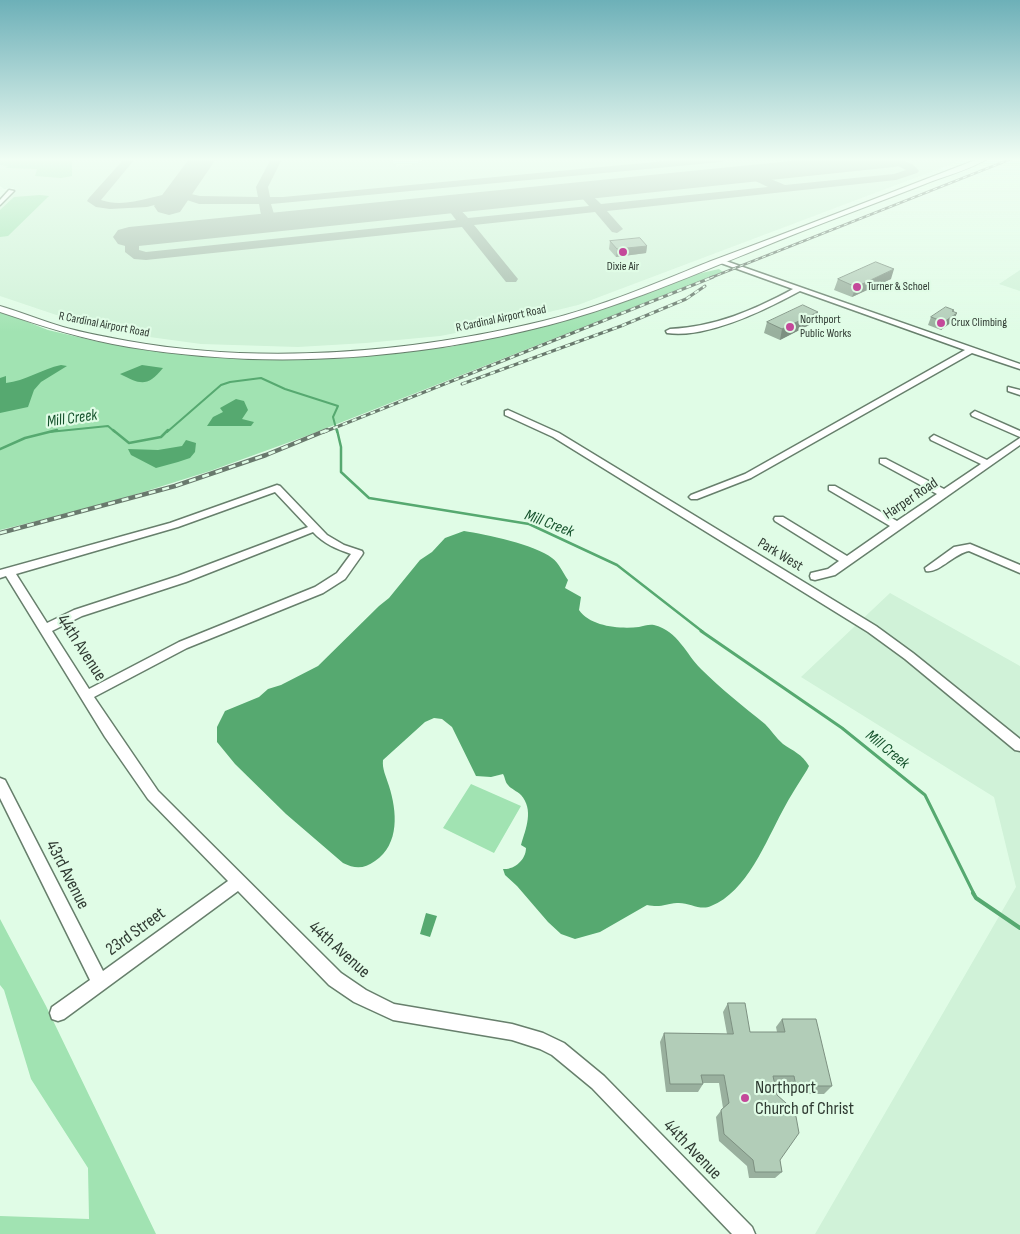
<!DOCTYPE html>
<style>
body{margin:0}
canvas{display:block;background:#e0fce6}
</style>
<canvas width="1020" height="1234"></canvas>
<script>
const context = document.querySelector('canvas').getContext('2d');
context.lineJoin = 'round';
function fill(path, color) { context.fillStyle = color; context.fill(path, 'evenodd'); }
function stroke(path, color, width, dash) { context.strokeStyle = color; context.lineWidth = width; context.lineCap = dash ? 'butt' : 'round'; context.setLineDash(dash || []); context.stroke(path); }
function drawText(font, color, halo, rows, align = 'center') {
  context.font = font + ' "Sofia Sans Condensed",sans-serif'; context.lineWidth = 4.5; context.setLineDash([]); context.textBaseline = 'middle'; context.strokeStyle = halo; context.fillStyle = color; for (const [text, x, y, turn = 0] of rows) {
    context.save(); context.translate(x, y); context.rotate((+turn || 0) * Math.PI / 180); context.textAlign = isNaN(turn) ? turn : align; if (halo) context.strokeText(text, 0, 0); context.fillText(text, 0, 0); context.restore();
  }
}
fill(new Path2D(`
 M0,159H391L397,167L420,164L418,161L429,159H965L578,305L487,327L440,336L366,343L298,347L201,344L120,333L95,328L0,296V207L15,192L14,188L4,189L0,186Z
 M1020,270V291L999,284Z
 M890,593L1020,666V1234H815L1016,887L994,797L801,677Z`), '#d0f2d8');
fill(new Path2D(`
 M0,159H72V176L61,178L35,176L37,169L6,168L8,166L0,165Z
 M40,195L49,196L8,236L0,237V210L14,197Z
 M719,269L723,272L309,435L210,471L102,505L0,530V311L48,330L95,341L138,349L256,359H339L450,347L554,324L693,275Z
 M471,784L521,806L494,853L443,828Z
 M0,919L46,1006L156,1234H0V1216L89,1219L88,1168L31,1079L4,990L0,985Z`), '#a1e3b2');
fill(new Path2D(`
 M61,365L67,366L41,382L34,390L28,407L0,413V378L6,376V383C25,381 42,369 61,365Z
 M142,365L163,368C147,388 140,384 120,374Z
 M236,399L244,401L248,410L242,419L254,422L251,426H207L213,417L223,412L220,408Z
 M186,440L196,443L195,452L190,458L178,462L156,468L131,455L128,449L158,450L182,446Z
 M464,531C485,534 536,545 552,558C559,563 563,573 568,580L565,588L581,597L579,610C591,627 620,629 639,627C644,626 649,624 654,625C678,631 686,654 701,669C721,689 743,706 765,724C771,730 776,738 783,744C793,751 802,754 809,766L807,770C799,783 790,796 783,810C766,841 747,892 711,906C700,911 689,902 677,903C665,904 661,908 647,905L600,932L575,939L561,934L548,922L517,886L505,875L503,869C514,870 526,860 526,848L521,845C526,828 534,810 521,795C517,791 511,789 508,785C505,782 505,777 503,774L491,777L476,776L452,727L442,719L434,718L425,722L383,760C382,769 386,776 389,786C397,811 400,844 375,861C364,869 355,869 343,863L286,814L235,764L217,742V727L225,711L259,697L268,689L281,685L318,666L379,606L389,598L420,560L432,552L445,538Z
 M426,913L437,916L430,937L420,934Z`), '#56a970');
stroke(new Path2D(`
 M49,432L108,426L115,432
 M167,432L221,385L230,382L261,378L285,389L338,406L333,417L337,432`), '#56a970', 2);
stroke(new Path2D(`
 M113,430L129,443L161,437L168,430
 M337,430L341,447V472L369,498L529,524L617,565L703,632
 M0,449L25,438L57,430`), '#56a970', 2.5);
stroke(new Path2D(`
 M701,631L842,728L925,795L974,894`), '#56a970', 3);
stroke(new Path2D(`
 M973,893L976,898L1020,928`), '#56a970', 4);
fill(new Path2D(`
 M124,159H135L101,200C126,209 153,195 178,192L176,188L182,184L186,186L191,194L200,196L258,197L256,187L271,159H282L268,187L270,197H283L686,159H727L722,162L271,204L274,214L289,218L291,221C285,228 267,225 262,216C260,213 260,208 259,204H199L181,198L147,207L110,209L96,207L87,201L89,198Z
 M879,159C894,159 909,157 919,171L917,173L896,180L607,211L623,229L617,233L612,232L595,212L474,225L518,279L516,282H506L462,227L146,260L134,259L125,252V236L132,232L139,236V250L146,252L456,220L450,212L431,209L429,206C442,193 460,208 468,218L589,206L582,198L564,195L562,192L564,189C580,186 591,194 601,204L768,187L751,179L740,176L738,174L740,172L759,174L785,185L894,174L906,170L896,165L880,162Z`), '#a4baaa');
fill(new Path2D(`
 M189,159H216L180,212L169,215L158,212L154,206Z
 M811,159H907L904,165L894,167L129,247L118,244L113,237L118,230L129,227Z`), '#a4baaa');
const minor = new Path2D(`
 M9,190L14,191L0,205V200Z
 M720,259L1020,364V369L972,353L751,478L697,499H691L689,497L691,495L745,474L965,350L800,291C765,310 707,339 667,333L666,331L670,329C715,327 754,310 793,289L718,262V260Z
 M1008,387L1020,390V395L1008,391Z
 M508,410L559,433L876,626L913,653L1020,739V751L1015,750L905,659L868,632L553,437L505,415V411Z
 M975,411L1020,431V437L972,416L971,414Z
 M934,435L987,460L1020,438V445L835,575L815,580L811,579L810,576L811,573L828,569L839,561L775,521L774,519L775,517H783L847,556L890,526L829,490V486H835L897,521L937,494L880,463V459H886L944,489L981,464L931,440L930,438Z
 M277,485L280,486L327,535L344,545L362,551L363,553L362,555L345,579L323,593L187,648L94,697L158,791L341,973L366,990L394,1004L512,1024L543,1033L564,1043L604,1076L752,1227L755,1234H732L592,1088L552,1055L540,1049L512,1040L393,1020L354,1002L329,985L238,891L64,1019L58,1021L52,1019L50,1013L52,1007L90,980L0,798V778L5,780L103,971L228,881L148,799L105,737L6,576L0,578V570L170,523ZM275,492L308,527L178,576L74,610L47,623L16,574L178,527ZM313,532C324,544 337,549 351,554L337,573L315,587L179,642L89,689L52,631L82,616L186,582Z
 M970,544L1020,565V573L969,551C955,553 938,574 926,571L925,568L954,547Z`);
const major = new Path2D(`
 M978,159H987C969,170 945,176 925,184C882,201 838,217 795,234C714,266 633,303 549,325C414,360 267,370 129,347C85,340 42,326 0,312V306C21,312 42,321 63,327C84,333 106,337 128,341C262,365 411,353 543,321C601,307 656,283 711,261C800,228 889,193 978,159Z`);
stroke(minor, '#677f6c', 3);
stroke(major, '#677f6c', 2);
fill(minor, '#fff');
fill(major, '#fff');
const railFar2 = new Path2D(`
 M710,278L1011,159`);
const railFar1 = new Path2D(`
 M462,384L621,326L686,299L705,286
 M324,432L713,277`);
const rail = new Path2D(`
 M0,533L175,486L266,455L327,430`);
stroke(railFar2, '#69796d', 2.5);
stroke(railFar1, '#69796d', 3);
stroke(rail, '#69796d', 4.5);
stroke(railFar2, '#e0fce6', 1, [4]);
stroke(railFar1, '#e0fce6', 2, [5]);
stroke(rail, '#e0fce6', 2.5, [7]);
fill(new Path2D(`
 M610,241L647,246L646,253L616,257L609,249Z
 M838,279H891L852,297L834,290Z
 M818,312L815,322L780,340L764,333L767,322Z
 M953,312L957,313L953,321L941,330L928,325L931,317Z
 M728,1003L750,1032H777L776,1027L782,1019L832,1086L824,1094H789L787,1084H775L780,1160L782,1172L775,1178H749L747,1166L719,1141L716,1117L723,1108L719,1083H702L703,1084L698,1092H666L660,1042L664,1033L727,1034L723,1012Z`), '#99b09e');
fill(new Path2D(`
 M647,246L646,253L616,257L617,249Z
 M894,269L891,279L852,297L856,287Z
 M954,310L951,317L957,313L953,321L941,330L944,322L952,311Z
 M818,312L815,322L780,340L782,329Z`), '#7d9081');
const building = new Path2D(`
 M640,238L647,246L617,249L610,241Z
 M876,262L894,269L856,287L838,279Z
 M803,305L818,312L782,329L767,322Z
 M946,307L954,310L952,311L957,313L944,322L931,317Z
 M728,1003H745L750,1032H785L782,1019H816L832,1086H796L794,1076H773L777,1095L795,1111L799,1133L780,1160L782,1172H755L753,1160L724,1134L721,1110L729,1103L724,1075H701L703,1084H670L664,1033L733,1034Z`);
fill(building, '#b2cdb8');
stroke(building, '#7d9081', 1);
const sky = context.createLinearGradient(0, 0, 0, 332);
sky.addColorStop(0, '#6db0b8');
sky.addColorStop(0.48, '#f1fef4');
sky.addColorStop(1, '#f1fef400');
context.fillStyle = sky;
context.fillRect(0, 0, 1020, 332);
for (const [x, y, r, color] of [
 [623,252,5,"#c4499a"],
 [857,287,5,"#c4499a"],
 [941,323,5,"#c4499a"],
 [790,327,5,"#c4499a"],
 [745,1098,5,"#c4499a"]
]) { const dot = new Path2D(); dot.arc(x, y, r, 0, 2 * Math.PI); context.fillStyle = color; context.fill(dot); stroke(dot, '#e0fce6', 2); }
drawText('12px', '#303b33', '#e0fce6', [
 ["Dixie Air",623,267,"center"],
 ["Turner & Schoel",867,287],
 ["Northport",800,320],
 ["Public Works",800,334],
 ["Crux Climbing",951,323]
], 'left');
drawText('12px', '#303b33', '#e0fce6', [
 ["R Cardinal Airport Road",501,319,-12],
 ["R Cardinal Airport Road",104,325,11]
]);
drawText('15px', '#303b33', '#e0fce6', [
 ["Harper Road",911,499,-34],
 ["Park West",780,555,31]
]);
drawText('italic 16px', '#16532d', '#e0fce6', [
 ["Mill Creek",72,419,-8],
 ["Mill Creek",549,524,21],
 ["Mill Creek",887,750,39]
]);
drawText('18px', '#303b33', '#e0fce6', [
 ["44th Avenue",81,648,57],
 ["43rd Avenue",67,875,63],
 ["23rd Street",136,932,-36],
 ["44th Avenue",339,950,42],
 ["44th Avenue",692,1150,46]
]);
drawText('18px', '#303b33', '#e0fce6', [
 ["Northport",755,1088],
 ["Church of Christ",755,1109]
], 'left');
</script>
